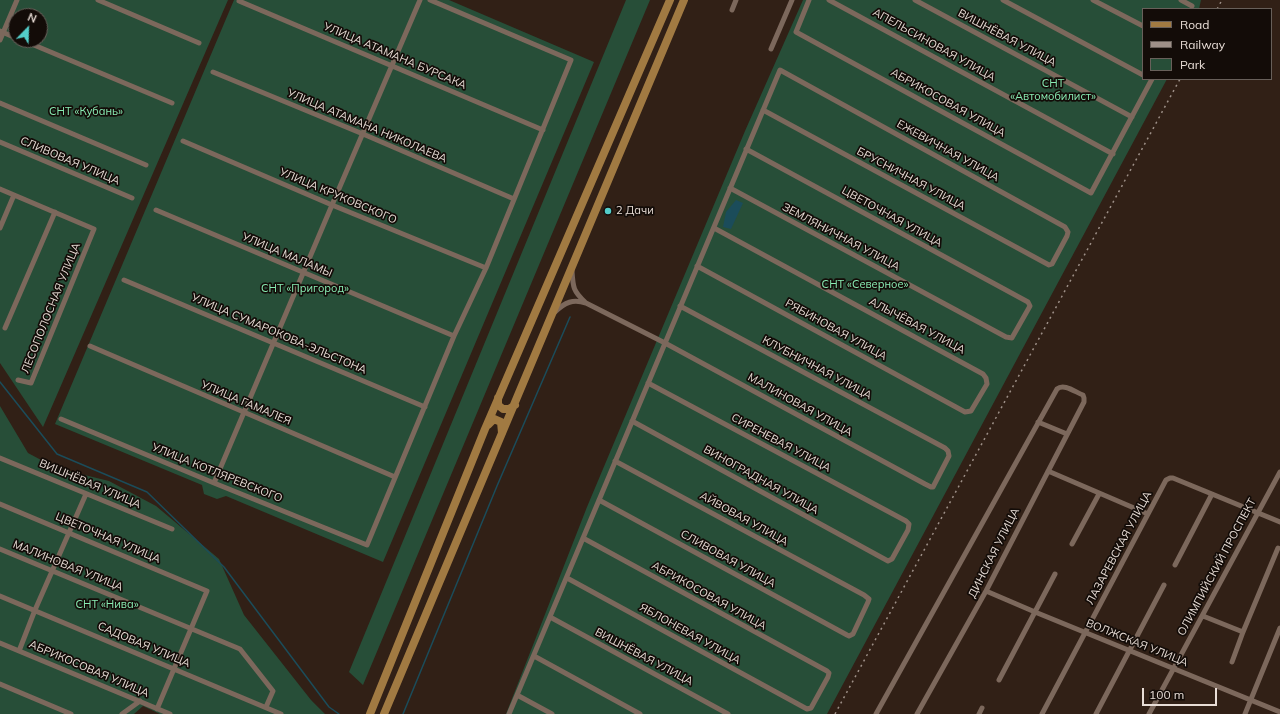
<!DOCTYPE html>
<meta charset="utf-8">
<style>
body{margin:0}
#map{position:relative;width:1280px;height:714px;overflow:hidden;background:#312016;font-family:Mulish,sans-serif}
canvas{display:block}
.legend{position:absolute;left:1142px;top:8px;width:130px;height:72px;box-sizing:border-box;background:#130c08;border:1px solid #68605a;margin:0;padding:5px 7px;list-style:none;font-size:12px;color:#e8ddd6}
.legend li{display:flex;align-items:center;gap:8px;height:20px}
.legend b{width:20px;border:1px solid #68605a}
.north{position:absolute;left:8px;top:8px;width:40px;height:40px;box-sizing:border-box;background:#130c08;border:1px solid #68605a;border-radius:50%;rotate:23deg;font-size:11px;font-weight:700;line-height:16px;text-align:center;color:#e8ddd6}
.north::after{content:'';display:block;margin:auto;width:14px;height:18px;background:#53cdc9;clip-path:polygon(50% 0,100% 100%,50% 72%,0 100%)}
.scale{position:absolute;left:1142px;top:688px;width:75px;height:18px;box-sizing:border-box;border:2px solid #e8ddd6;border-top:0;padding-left:5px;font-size:12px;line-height:14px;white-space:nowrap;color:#e8ddd6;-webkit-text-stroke:3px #130c08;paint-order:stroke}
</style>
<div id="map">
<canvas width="1280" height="714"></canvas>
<ul class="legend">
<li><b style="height:5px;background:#a17a42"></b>Road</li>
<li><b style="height:5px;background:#9e9088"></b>Railway</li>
<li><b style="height:11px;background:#274e38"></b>Park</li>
</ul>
<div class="north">N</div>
<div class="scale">100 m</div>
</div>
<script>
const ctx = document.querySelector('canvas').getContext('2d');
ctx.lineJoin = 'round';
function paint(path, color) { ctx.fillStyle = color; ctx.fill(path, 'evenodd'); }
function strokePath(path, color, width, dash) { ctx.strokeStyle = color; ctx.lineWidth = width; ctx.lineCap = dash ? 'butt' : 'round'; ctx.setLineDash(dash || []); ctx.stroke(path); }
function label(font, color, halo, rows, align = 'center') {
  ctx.font = font + ' Mulish,sans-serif'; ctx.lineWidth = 3.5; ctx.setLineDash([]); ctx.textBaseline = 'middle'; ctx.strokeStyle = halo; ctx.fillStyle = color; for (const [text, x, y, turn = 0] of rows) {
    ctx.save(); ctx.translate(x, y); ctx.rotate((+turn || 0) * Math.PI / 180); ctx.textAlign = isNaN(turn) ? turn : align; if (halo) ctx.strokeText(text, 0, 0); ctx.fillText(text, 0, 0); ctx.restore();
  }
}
paint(new Path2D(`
 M0,0H228L43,427L0,363ZM16,16H40V40H16Z
 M234,0H449L594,62L383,562L226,496L217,499L204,494L202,485L55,424Z
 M626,0H650L363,685L349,672Z
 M803,0H1201L1199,9H1143V79H1167L827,714H506L587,507L745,131Z
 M0,406L28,453L56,468L109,481L156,506L219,559L244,615L311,700L325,714H160L143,706L134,714H0Z`), '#274e38');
paint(new Path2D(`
 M736,200L743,203L731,229L723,227L726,212Z`), '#1b4c5a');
strokePath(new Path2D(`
 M0,382L57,454L147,492L224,567L329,707L339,714
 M403,714L497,486L570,317`), '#1b4c5a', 1.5);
strokePath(new Path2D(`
 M98,0L199,43
 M809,0L796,32L1091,193L1152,79
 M829,0L1113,154
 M915,0L1132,117
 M1003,0L1143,75
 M1093,0L1143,26
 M1181,0L1192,6
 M239,1L543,130
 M732,10L736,0
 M0,31L16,38
 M0,40L17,0
 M22,40L172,103
 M771,49L792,0
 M213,72L363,134L514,199
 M0,103L146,165
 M183,141L332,205L486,268
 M0,142L132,198
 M730,188L1006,337L1012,338L1013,336L1030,306L1028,302L746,149
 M0,189L94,229L31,383L18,380
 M156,210L454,336
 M0,228L14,195
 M697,266L965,412L971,411L987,384L986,378L983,374L714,228
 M572,271C573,287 573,291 585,302
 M124,280L425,407
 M555,312C565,302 573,299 586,303L665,343L925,484L931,487H933L949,456L948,451L945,448L680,306
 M5,328L55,212
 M90,346L395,477
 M61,419L214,483L367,545L454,336L486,268L571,60L430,0
 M632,421L888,561L892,559L908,530L909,524L906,521L648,383
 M1038,422L1067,434
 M0,458L172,529
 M1048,471L1148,514
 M214,483L332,205L420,0
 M599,500L847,635L849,636L853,634L868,602L869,599L864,595L615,461
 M0,504L207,591L157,709
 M1072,544L1099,494
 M0,549L240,649L273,691L266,707
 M1175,565L1212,494
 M567,578L807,709L811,708L828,677L829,673L827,671L583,538
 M986,591L1035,612L1280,712
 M0,596L281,714
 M1203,616L1243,632L1278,548
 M550,617L728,714
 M0,643L170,714
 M19,651L35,610L86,494
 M534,656L640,714
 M1232,662L1243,632
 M999,680L1055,574
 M0,684L71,714
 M517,695L552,714
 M122,714L140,701
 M509,714L780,70L1065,227L1068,232L1067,236L1052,264L1049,265L763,110
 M876,714L1057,389C1064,383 1075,392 1083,395L1084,398V402L986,591L917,714
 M979,714L982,708
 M1042,714L1166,480L1170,478H1173L1280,522
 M1096,714L1164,585
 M1149,714L1280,472
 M1245,714L1280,628`), '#7c685c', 5);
strokePath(new Path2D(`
 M498,398V405L503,409H509L515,405
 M488,425L494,419L501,422L502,433
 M370,714L485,429L670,0
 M384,714L684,0`), '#a17a42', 8);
strokePath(new Path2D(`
 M1217,9L1222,0
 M835,714L1180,79`), '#9e9088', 1.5, [2, 4]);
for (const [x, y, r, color] of [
 [608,211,4,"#53cdc9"]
]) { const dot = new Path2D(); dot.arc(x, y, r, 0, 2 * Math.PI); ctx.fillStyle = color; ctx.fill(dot); strokePath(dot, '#130c08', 1.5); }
label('11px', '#e8ddd6', '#130c08', [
 ["ВИШНЁВАЯ УЛИЦА",1007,38,28],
 ["АПЕЛЬСИНОВАЯ УЛИЦА",934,45,29],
 ["УЛИЦА АТАМАНА БУРСАКА",395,56,23],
 ["АБРИКОСОВАЯ УЛИЦА",948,103,29],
 ["УЛИЦА АТАМАНА НИКОЛАЕВА",367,126,23],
 ["ЕЖЕВИЧНАЯ УЛИЦА",948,151,29],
 ["СЛИВОВАЯ УЛИЦА",70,161,23],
 ["БРУСНИЧНАЯ УЛИЦА",911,179,28],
 ["УЛИЦА КРУКОВСКОГО",338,196,23],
 ["ЦВЕТОЧНАЯ УЛИЦА",892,217,29],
 ["ЗЕМЛЯНИЧНАЯ УЛИЦА",841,237,28],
 ["УЛИЦА МАЛАМЫ",287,255,23],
 ["ЛЕСОПОЛОСНАЯ УЛИЦА",51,308,-68],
 ["АЛЫЧЁВАЯ УЛИЦА",917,326,28],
 ["РЯБИНОВАЯ УЛИЦА",836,330,29],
 ["УЛИЦА СУМАРОКОВА-ЭЛЬСТОНА",279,334,23],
 ["КЛУБНИЧНАЯ УЛИЦА",817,368,28],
 ["УЛИЦА ГАМАЛЕЯ",246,403,23],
 ["МАЛИНОВАЯ УЛИЦА",800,405,29],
 ["СИРЕНЕВАЯ УЛИЦА",781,443,28],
 ["УЛИЦА КОТЛЯРЕВСКОГО",217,473,22],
 ["ВИНОГРАДНАЯ УЛИЦА",761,480,29],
 ["ВИШНЁВАЯ УЛИЦА",90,484,23],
 ["АЙВОВАЯ УЛИЦА",744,519,29],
 ["ЦВЕТОЧНАЯ УЛИЦА",108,538,23],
 ["ЛАЗАРЕВСКАЯ УЛИЦА",1119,548,-62],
 ["ДИНСКАЯ УЛИЦА",994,553,-63],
 ["СЛИВОВАЯ УЛИЦА",728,559,29],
 ["МАЛИНОВАЯ УЛИЦА",68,566,22],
 ["ОЛИМПИЙСКИЙ ПРОСПЕКТ",1217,567,-62],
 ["АБРИКОСОВАЯ УЛИЦА",709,596,29],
 ["ЯБЛОНЕВАЯ УЛИЦА",690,634,29],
 ["ВОЛЖСКАЯ УЛИЦА",1137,643,22],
 ["САДОВАЯ УЛИЦА",144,645,23],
 ["ВИШНЁВАЯ УЛИЦА",644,657,28],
 ["АБРИКОСОВАЯ УЛИЦА",89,669,23]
]);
label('11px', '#89edb4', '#130c08', [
 ["СНТ",1053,84],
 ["«Автомобилист»",1053,97],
 ["СНТ «Кубань»",86,112],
 ["СНТ «Северное»",865,285],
 ["СНТ «Пригород»",305,289],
 ["СНТ «Нива»",107,605]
]);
label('11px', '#e8ddd6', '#130c08', [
 ["2 Дачи",616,211]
], 'left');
</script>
